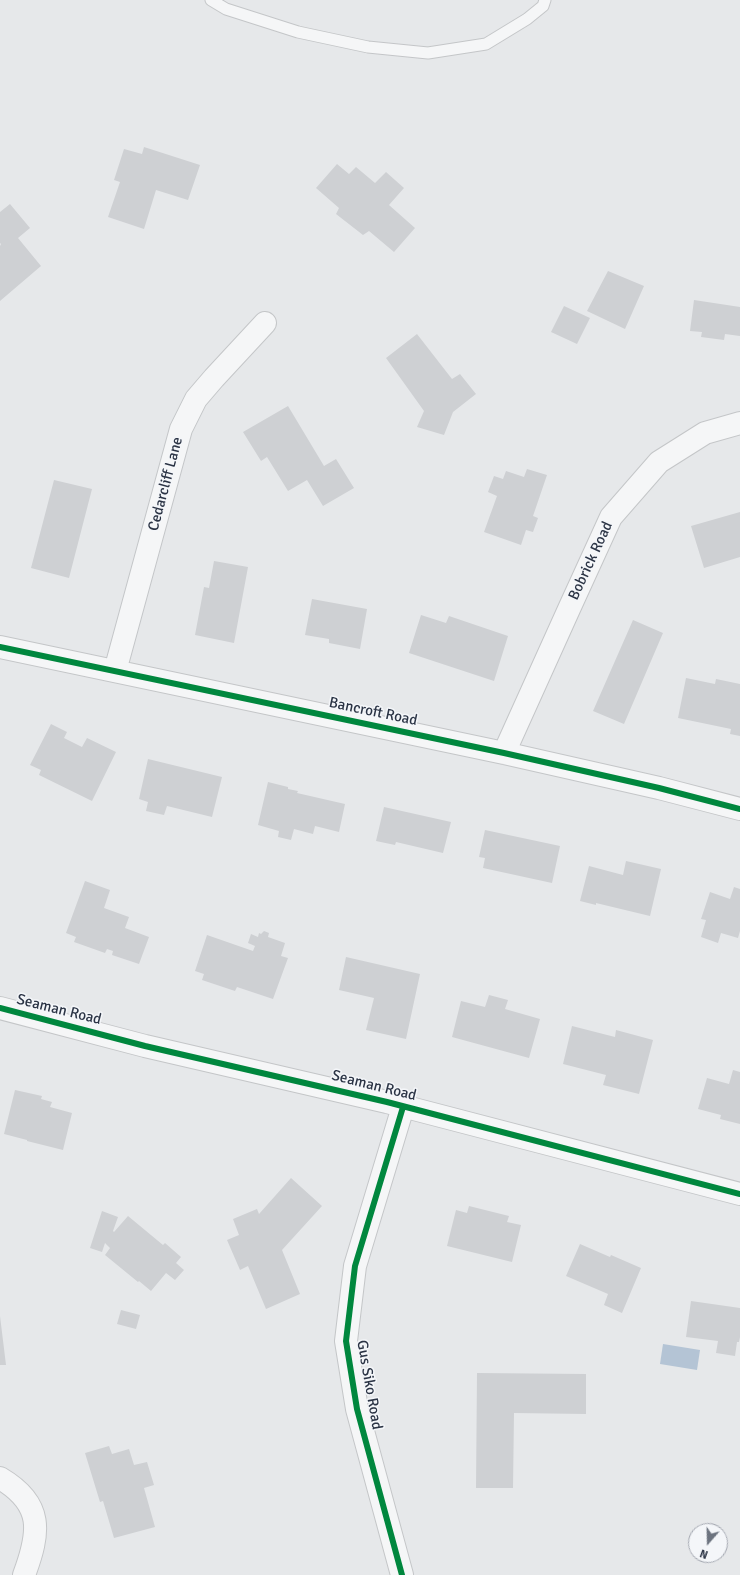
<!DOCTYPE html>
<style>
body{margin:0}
#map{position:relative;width:740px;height:1575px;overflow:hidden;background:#e6e8ea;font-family:Signika,sans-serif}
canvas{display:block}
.north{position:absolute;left:688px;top:1523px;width:40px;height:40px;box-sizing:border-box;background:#f4f6f9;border:1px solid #a4a8b1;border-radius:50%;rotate:200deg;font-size:11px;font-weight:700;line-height:16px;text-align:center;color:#2b3445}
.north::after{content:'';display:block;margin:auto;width:14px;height:18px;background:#6c737f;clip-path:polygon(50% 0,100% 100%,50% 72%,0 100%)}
</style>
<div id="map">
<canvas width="740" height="1575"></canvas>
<div class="north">N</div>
</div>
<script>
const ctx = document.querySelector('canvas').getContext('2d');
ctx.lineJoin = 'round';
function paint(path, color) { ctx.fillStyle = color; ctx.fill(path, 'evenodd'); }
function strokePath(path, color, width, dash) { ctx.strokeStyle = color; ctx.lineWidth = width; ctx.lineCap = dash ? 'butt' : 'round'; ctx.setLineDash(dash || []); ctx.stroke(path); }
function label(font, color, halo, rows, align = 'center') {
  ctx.font = font + ' Signika,sans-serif'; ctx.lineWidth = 3; ctx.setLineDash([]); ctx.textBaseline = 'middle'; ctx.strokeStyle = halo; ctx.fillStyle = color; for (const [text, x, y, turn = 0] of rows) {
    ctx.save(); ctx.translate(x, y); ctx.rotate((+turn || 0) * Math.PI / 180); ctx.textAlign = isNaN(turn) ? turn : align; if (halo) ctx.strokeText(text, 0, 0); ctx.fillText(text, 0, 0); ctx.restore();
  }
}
paint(new Path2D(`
 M663,1344L700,1350L697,1370L660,1364Z`), '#b4c4d5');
paint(new Path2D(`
 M144,147L200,165L188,200L156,190L144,229L108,217L120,182L114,180L124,149L142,154Z
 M337,164L349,174L356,167L375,183L386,172L404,188L389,205L415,228L394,252L369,231L363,235L336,214L339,208L316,188Z
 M10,204L30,228L18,238L41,266L0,301V246L1,244L0,243V212Z
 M608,271L644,286L625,329L587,311Z
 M694,300L740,307V336L725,334L724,340L701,337L702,332L690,331Z
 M564,306L590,318L577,344L551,332Z
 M417,334L452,379L460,374L476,394L453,412L444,435L417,427L424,411L386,358Z
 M288,406L324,466L336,459L354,488L323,506L307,480L288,491L267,457L261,461L243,432Z
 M527,469L547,475L533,516L538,518L533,532L526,530L521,545L484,532L497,496L488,492L494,476L503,479L506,471L524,477Z
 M54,480L92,489L69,578L31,568Z
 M740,512V557L704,568L691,526Z
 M214,561L248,567L234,643L195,635L204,587L209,588Z
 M312,599L367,609L360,649L329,643V639L305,635Z
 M421,615L446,623L449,616L508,636L494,681L409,653Z
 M633,620L663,633L624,724L593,711Z
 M686,678L715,684L716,679L740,684V736L730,734L731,729L678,718Z
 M51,724L67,732L64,738L82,747L87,738L116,752L92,801L39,775L41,770L30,765Z
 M148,759L222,777L212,817L167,806L164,815L146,811L148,802L139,799Z
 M268,782L288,787V789L298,791L297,793L345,804L339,832L315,826L313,834L294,829L291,840L278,837L279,831L258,825Z
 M384,807L451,822L443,853L396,842L395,845L376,841Z
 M485,830L560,846L552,883L483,868L485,858L479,857Z
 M626,861L661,869L650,916L596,903V905L580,901L589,866L623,875Z
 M85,881L110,890L104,908L129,917L125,928L149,937L139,964L112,955L113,951L107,949L105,953L74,942L76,937L66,933Z
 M734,887L740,889V931L738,938L721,933L718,943L701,937L706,920L701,919L710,892L730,899Z
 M264,931L269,933L268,937L285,943L281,956L288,958L273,999L237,987L235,991L202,980L204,974L195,971L207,935L253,951L255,946L248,943L251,934L258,937L259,933L261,934Z
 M346,957L420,974L406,1039L366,1030L374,998L339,990Z
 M489,995L508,1000L505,1009L540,1019L529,1058L452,1037L461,1001L485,1007Z
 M572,1026L615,1037L616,1030L653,1040L639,1094L603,1085L606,1075L563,1064Z
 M733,1070L740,1072V1124L720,1119L721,1115L698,1109L707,1078L729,1084Z
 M15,1090L42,1096L41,1099L52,1102L50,1107L72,1113L63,1150L27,1141V1140L4,1134Z
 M291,1178L322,1206L282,1250L300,1294L266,1309L248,1266L240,1270L227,1240L239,1235L233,1219L257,1209L259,1214Z
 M469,1206L509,1216L507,1222L521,1225L512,1262L447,1246L456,1210L467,1213Z
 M102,1211L118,1217L113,1231L114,1232L128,1216L163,1245L165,1243L181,1257L176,1263L184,1270L175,1280L166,1273L151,1291L139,1281L138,1282L105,1255L110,1248L105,1243L102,1252L90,1248Z
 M580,1244L610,1257L611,1255L641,1268L622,1313L604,1305L608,1294L566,1276Z
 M691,1301L740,1308V1337L739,1342H737L735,1356L716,1353L718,1341L686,1337Z
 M121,1310L140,1315L136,1329L117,1324Z
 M0,1316L6,1365H0Z
 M477,1373L586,1374V1414L514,1413L513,1488H476Z
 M109,1446L112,1454L129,1449L134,1465L147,1462L154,1485L144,1488L155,1527L114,1538L103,1501L100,1502L85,1453Z`), '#ced0d3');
const lane = new Path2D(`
 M211,0L226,9L298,32L368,47L428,53L486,44L527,19L543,6L545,0`);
const street = new Path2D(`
 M0,647L504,753L659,788L740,809
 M115,671L181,429L196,399L214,378L265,323
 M504,753L569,609L611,517L659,462L705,433L740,423
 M0,1008L145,1046L387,1102L740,1194
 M0,1478C44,1504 40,1532 24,1575
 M402,1575L357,1409L346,1341L355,1266L403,1107`);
strokePath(lane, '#c4c6c8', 13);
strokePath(street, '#c4c6c8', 24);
strokePath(lane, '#f5f6f7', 11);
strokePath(street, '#f5f6f7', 22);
strokePath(new Path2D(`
 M0,647L504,753L659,788L740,809
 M0,1008L145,1046L387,1102L740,1194
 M402,1575L357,1409L346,1341L355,1266L403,1107`), '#00873e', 6);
label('15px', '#2b3445', '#f4f6f9', [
 ["Cedarcliff Lane",166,484,-75],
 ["Bobrick Road",591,561,-65],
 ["Bancroft Road",373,712,12],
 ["Seaman Road",59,1010,14],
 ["Seaman Road",374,1086,14],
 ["Gus Siko Road",369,1385,80]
]);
</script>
